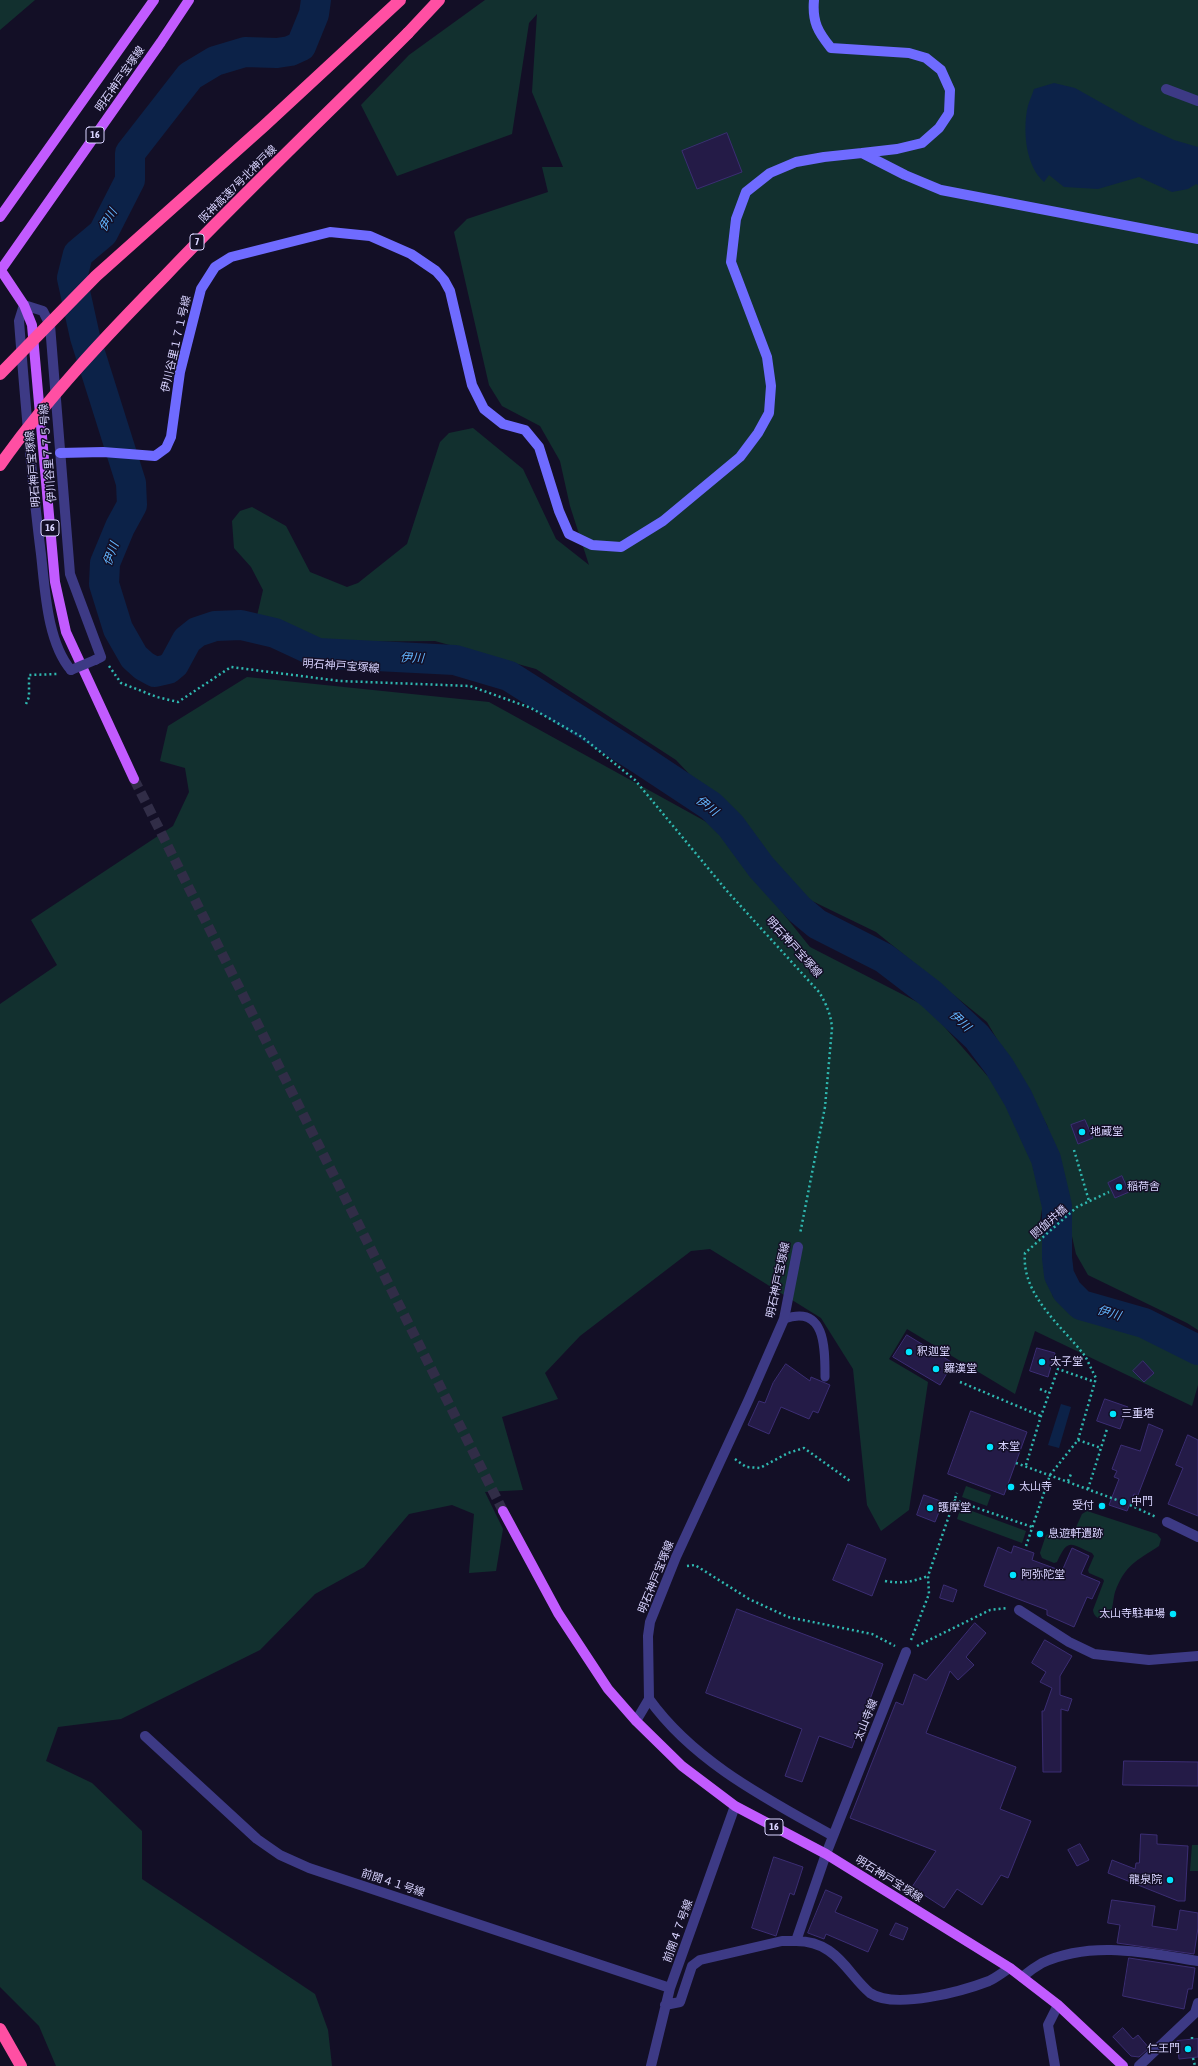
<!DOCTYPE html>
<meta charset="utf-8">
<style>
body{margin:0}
canvas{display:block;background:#130f26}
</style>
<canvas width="1198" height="2066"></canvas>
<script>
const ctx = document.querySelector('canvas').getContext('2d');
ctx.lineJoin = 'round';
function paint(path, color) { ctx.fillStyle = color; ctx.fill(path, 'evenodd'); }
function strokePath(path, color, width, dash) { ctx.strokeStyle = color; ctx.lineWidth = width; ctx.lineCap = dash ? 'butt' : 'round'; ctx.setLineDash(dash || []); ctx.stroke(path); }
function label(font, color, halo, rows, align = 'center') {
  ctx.font = font + ' "Asap Condensed","Noto Sans JP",sans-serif'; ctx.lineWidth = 3; ctx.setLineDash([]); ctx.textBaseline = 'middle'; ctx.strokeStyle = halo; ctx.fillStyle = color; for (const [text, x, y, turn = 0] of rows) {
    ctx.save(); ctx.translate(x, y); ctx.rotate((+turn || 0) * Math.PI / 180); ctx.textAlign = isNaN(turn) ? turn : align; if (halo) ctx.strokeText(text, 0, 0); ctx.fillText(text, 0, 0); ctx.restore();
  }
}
paint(new Path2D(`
 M0,0H35L0,30Z
 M485,0H1198V1330L1187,1323L1088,1275L1076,1254L1047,1125L987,1022L876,932L808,899L676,760L536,669L435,641L320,642L257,616L263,590L251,567L234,548L232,521L240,511L252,507L286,526L310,572L347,587L358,583L407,544L440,442L449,433L473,428L523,469L556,539L589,565L570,506L560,461L540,426L502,406L489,385L454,232L467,219L548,192L542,167H563L532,92L537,14L529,23L512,134L397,176L361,105L409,55Z
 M247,677L489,702L712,825L810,947L927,1007L998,1088L1019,1124L1045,1191L1040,1221L1053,1297L1142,1327L1198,1361V1385L1192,1406L1035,1331L1015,1394L907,1329L889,1359L928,1382L909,1510L881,1531L867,1505L853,1369L821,1318L710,1249L691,1251L580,1336L545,1373L558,1399L502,1417L523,1490L485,1492L503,1529L496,1571L469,1573L474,1514L452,1505L409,1514L364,1567L315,1594L260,1650L121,1719L58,1727L46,1761L92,1783L142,1831V1879L315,1994L328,2030L332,2066H56L39,2026L0,1987V1004L57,965L31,920L173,826L189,792L185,768L160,761L168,726Z
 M966,1486L991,1495L987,1506L962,1497Z
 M961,1507L1026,1531L1022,1543L957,1519Z
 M1087,1511L1157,1534L1161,1539L1159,1546C1136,1561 1125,1565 1115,1592C1113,1599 1113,1610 1109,1616C1102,1622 1094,1618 1093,1610L1104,1581L1103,1579L1089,1573L1088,1570L1094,1556L1092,1553C1071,1544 1068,1537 1057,1562L1054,1563L1042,1558L1040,1553L1046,1535L1051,1533L1065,1538L1072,1536L1082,1514Z
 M1192,1845H1198V1871H1190Z`), '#12302f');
paint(new Path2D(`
 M1054,83L1075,88L1139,124L1174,140L1198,147V185L1196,184L1188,189L1172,192L1139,177L1098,189L1064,187L1049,175L1044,182C1026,166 1023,133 1027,110C1028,103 1032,96 1034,89Z
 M1061,1404L1071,1407L1059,1448L1048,1445Z`), '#0c2248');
strokePath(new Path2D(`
 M316,0L314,14L301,46L290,51L277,53L245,52L215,61L190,76L130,153V180L103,233L78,254L72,278L85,337L131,483L132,505L120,527L105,563L104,584L118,629L134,657L144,666L155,672L168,669L174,664L187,640L197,632L215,626L241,625L275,633L318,653L455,660L509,676L640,759L711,806L731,826L761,867L799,909L817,924L884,958L931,994L977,1037L999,1066L1018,1098L1046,1159L1057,1206V1258L1059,1275L1067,1291L1081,1305L1144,1323L1198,1350`), '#0c2248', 30);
const building = new Path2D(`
 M727,133L742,172L697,189L682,151Z
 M1085,1120L1093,1138L1078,1144L1071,1125Z
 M1122,1176L1129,1192L1115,1198L1108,1183Z
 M907,1335L953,1363L940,1385L893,1357Z
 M1037,1348L1055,1353L1048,1377L1030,1371Z
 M1143,1361L1154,1373L1144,1382L1133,1371Z
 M786,1364L810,1381L811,1377L830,1385L818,1413L813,1411L809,1419L781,1407L769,1434L748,1425L759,1401L765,1403L773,1383Z
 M1105,1399L1128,1407L1120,1429L1097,1421Z
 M971,1411L1027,1432L1004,1495L948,1474Z
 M1149,1424L1163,1430L1138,1495L1134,1494L1127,1511L1109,1505L1119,1479L1114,1477L1117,1471L1112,1469L1121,1445L1140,1451Z
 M1188,1435L1198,1440V1516L1168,1504L1183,1468L1176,1465Z
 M924,1495L943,1502L935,1522L917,1515Z
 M848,1544L886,1559L872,1596L833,1580Z
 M1014,1546L1034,1553L1032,1560L1062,1571L1072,1548L1089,1556L1081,1574L1100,1582L1092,1599L1087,1597L1074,1627L1047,1615V1610L984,1586L998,1547L1011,1553Z
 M944,1585L957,1590L953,1602L940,1598Z
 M737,1609L883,1664L852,1748L819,1736L802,1782L785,1776L802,1729L706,1693Z
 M975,1623L986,1633L966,1657L974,1665L958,1680L950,1671L926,1733L1016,1767L1000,1809L1031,1821L1008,1878L1001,1875L982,1905L957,1889L944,1908L912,1887L936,1851L850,1818L896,1702L903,1705L914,1674L926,1680Z
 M1045,1640L1072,1656L1060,1676V1695L1072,1699L1068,1711L1061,1709V1772H1043L1042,1711H1044L1052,1688L1040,1682L1046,1672L1032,1663Z
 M1124,1761L1198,1762V1786L1123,1785Z
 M1141,1834L1157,1835V1844L1188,1846L1185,1901H1178L1108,1873L1112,1860L1135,1869L1136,1863H1139Z
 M1080,1844L1089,1860L1077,1866L1068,1850Z
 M774,1857L803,1867L794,1895L790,1893L776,1936L752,1928Z
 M826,1890L842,1897L835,1912L878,1930L868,1952L826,1934L824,1939L808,1933Z
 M1112,1900L1155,1906L1152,1926L1177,1930L1180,1910L1198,1913V1928L1194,1954L1117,1943L1120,1925L1108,1923Z
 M896,1923L908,1928L903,1940L890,1935Z
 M1129,1958L1195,1968L1192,1989H1188L1184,2009L1123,1996Z
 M1123,2028L1133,2039L1138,2035L1149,2048L1139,2057L1131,2056L1113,2037Z
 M1198,2039V2057L1179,2059L1177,2041Z`);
paint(building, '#241b47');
strokePath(building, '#3b2d73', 1);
strokePath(new Path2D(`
 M134,779L503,1511`), '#312d47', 10, [10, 5]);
strokePath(new Path2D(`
 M109,666L121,683L157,697L178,702L231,667L340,681L470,686L531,708L582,737L635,780L727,891L819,992C826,1003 831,1015 832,1028L825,1107L800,1234
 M26,704L29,697V675L57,674
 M1074,1150L1089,1201
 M960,1382L1041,1416
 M1040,1389L1049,1393
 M1078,1440L1101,1448
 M735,1459L746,1467L760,1468L788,1453L804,1448L850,1481
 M1016,1463L1117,1500
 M1026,1465L1041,1416L1058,1369L1095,1382
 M1068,1481L1071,1474
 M1088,1489L1107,1429
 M954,1500L1032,1527
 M1130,1505L1156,1517
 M1026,1546L1050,1475L1078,1440L1096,1378C1092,1371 1089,1363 1085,1356C1062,1326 1021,1295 1025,1253L1077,1207L1109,1192
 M687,1566L695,1565L749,1599L788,1617L872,1634L895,1646
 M885,1581C901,1584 912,1582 928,1576
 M911,1640L929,1594L928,1576L957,1493
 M917,1646L990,1610L1007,1608
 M1192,2039V2034
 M1193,2058L1195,2066`), '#2fb8b0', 2.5, [2, 3]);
strokePath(new Path2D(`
 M784,1319C826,1304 825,1349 825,1377`), '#3d3a85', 9);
strokePath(new Path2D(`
 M1166,89L1198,101
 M71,670C47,642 45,589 41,554C31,476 25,399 19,321L24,305L43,311L50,325L70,574L101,657L95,660
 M1167,1522L1198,1537
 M1019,1610L1069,1642L1094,1654L1149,1660L1198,1656
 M649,1699C694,1762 767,1799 833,1836
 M636,1721L649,1699L648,1636L650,1622L676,1557L749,1399L784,1319L798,1247
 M145,1736L257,1839L280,1855L309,1868L670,1988
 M796,1941C823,1941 837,1955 853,1975C858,1981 864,1988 870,1993C895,2010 963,1991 989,1981C996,1978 1003,1972 1010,1968
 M1022,1977C1028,1972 1035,1967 1042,1963C1092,1940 1147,1953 1198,1961
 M665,2005L680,2002L692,1966L700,1960L782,1941H796L826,1854L906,1652
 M651,2066L670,1988L735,1806
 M1055,2066L1048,2025L1058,2005
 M1139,2066L1195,2013L1198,2003`), '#3d3a85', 10);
strokePath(new Path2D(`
 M814,0C812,22 818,32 831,48L909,53L926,58L941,70L950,90L949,113L939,128L922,143L897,149L862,153
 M60,453L103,452L155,456L166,448L171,437L180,372L201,289L215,267L231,257L330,232L370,236L411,254L436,271L444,280L450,291L472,385L484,409L503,424L525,430L539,447L559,511L569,534L592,545L621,547L663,521L740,457L758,433L769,413L771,386L767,357L731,262L736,219L746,192L770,173L796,162L824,157L862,153L905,175L941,190L1198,239`), '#6f6bff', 10);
strokePath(new Path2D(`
 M0,217L154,0
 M0,269L24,305L32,325L55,582L66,632L134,779
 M0,271L161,42L189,0
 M503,1511L558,1613L608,1689L636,1721L682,1766L735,1806L826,1854L1010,1968L1058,2005L1123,2066`), '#c25bff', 10);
strokePath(new Path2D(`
 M408,33L439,0
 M0,2029L21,2066`), '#ff4fa3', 12);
strokePath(new Path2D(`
 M71,670L95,660`), '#3d3a85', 10);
strokePath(new Path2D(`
 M0,374L96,276L264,126L400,0
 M0,465C48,397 107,335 165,276C244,193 327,114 408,33`), '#ff4fa3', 12);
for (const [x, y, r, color] of [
 [1082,1132,4,"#00e5ff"],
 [1119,1187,4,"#00e5ff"],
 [909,1352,4,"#00e5ff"],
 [1042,1362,4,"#00e5ff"],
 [936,1369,4,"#00e5ff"],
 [1113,1414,4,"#00e5ff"],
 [990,1447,4,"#00e5ff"],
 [1011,1487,4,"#00e5ff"],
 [1123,1502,4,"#00e5ff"],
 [1102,1506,4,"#00e5ff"],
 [930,1508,4,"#00e5ff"],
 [1040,1534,4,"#00e5ff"],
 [1013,1575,4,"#00e5ff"],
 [1173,1614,4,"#00e5ff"],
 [1170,1880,4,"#00e5ff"],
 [1188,2049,4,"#00e5ff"]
]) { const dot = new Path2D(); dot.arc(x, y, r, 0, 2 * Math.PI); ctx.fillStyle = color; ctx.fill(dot); strokePath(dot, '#130f26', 1.5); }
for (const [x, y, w] of [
 [95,135,18],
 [197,242,14],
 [50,528,18],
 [774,1827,18]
]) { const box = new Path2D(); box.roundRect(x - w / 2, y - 8, w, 16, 3); ctx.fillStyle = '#130f26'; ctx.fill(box); strokePath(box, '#d9d4ff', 1); }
label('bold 10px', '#d9d4ff', null, [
 ["16",95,135],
 ["7",197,242],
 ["16",50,528],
 ["16",774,1827]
]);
label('11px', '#d9d4ff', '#130f26', [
 ["明石神戸宝塚線",120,79,-55],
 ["阪神高速7号北神戸線",238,184,-45],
 ["伊川谷里１７１号線",176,344,-77],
 ["伊川谷里７７５号線",48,453,-95],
 ["明石神戸宝塚線",33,469,-95],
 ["明石神戸宝塚線",341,666,4],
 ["明石神戸宝塚線",794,947,48],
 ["閼伽井橋",1049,1222,-41],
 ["明石神戸宝塚線",778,1280,-78],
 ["明石神戸宝塚線",656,1577,-68],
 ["太山寺線",866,1720,-68],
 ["明石神戸宝塚線",889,1879,32],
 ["前開４１号線",393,1883,18],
 ["前開４７号線",678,1931,-70]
]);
label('11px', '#d9d4ff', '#130f26', [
 ["地蔵堂",1090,1132],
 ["稲荷舎",1127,1187],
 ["釈迦堂",917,1352],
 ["太子堂",1050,1362],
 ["羅漢堂",944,1369],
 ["三重塔",1121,1414],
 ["本堂",998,1447],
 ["太山寺",1019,1487],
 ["中門",1131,1502],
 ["受付",1094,1506,"right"],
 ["護摩堂",938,1508],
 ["息遊軒遺跡",1048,1534],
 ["阿弥陀堂",1021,1575],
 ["太山寺駐車場",1165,1614,"right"],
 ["龍泉院",1162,1880,"right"],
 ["仁王門",1180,2049,"right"]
], 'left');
label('italic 12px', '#62b6ff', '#130f26', [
 ["伊川",108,220,-60],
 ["伊川",111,554,-70],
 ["伊川",412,658,3],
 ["伊川",707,806,38],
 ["伊川",960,1021,43],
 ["伊川",1109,1313,16]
]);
</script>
